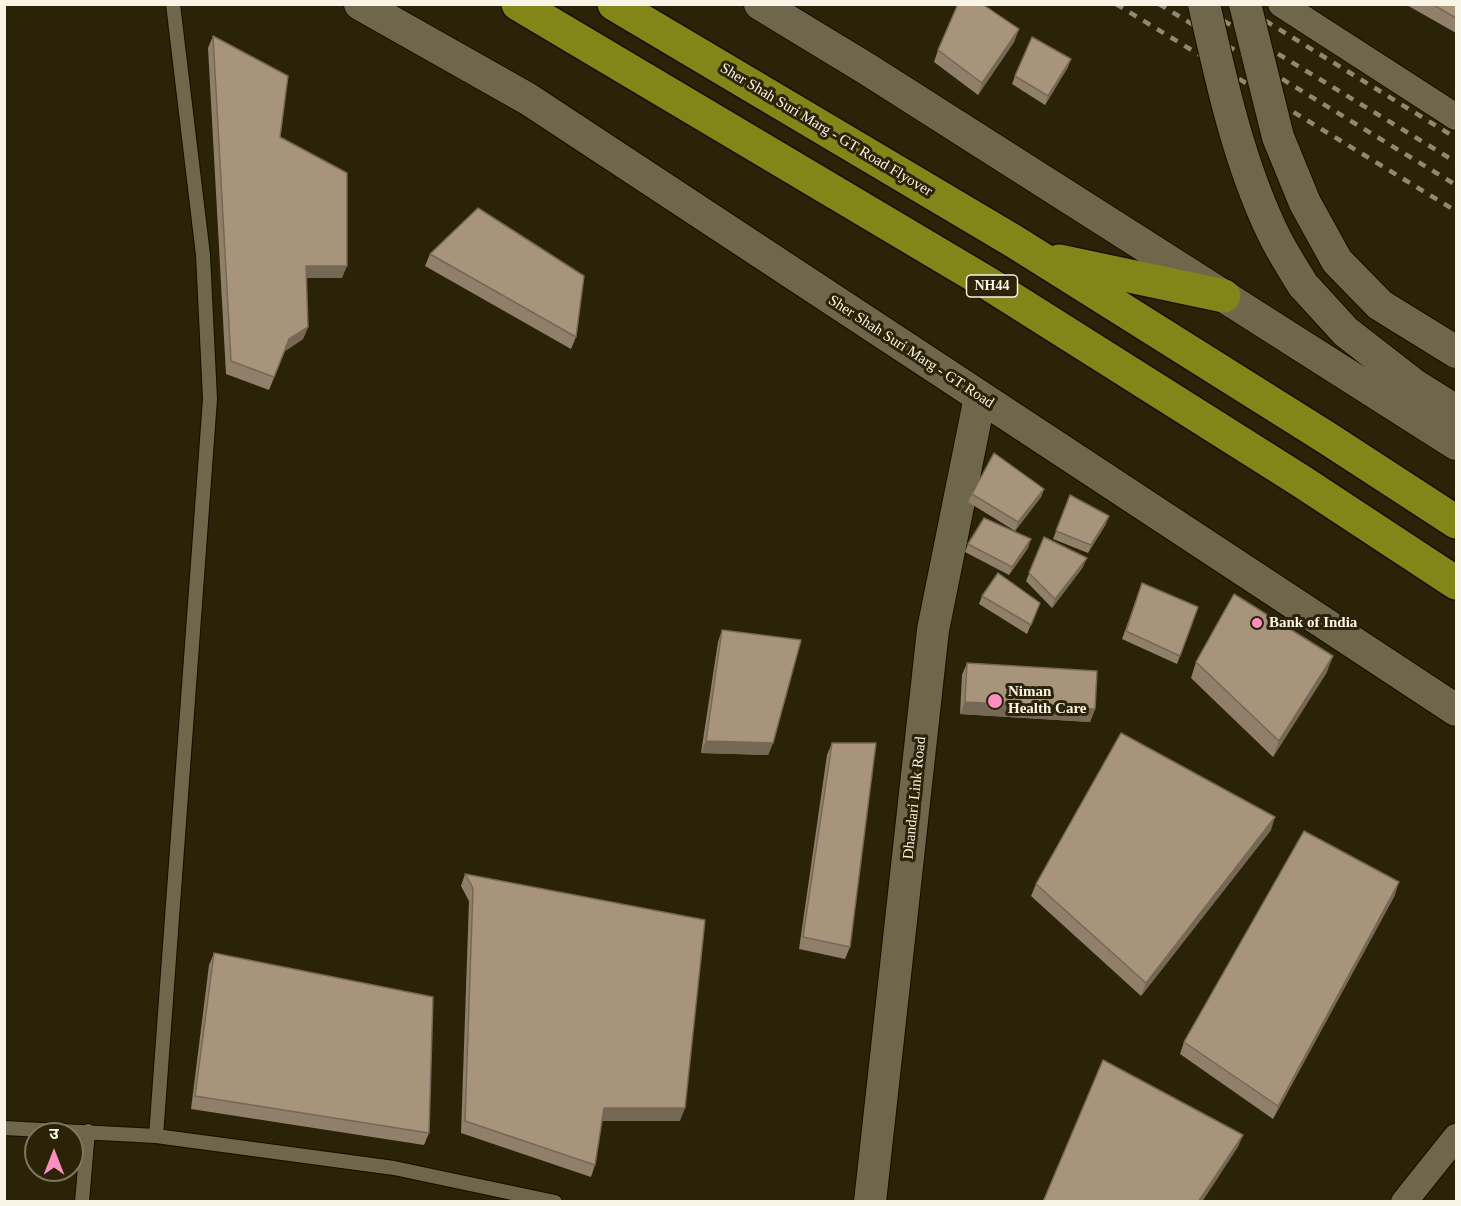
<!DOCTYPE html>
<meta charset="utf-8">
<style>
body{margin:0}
#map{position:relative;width:1461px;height:1206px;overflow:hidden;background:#2b2308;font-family:Georgia,"Noto Sans Devanagari",serif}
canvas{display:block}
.frame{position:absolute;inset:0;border:6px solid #f9f4e5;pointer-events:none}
.north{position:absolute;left:24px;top:1122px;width:60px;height:60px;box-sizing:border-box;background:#2b2308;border:2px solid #7d7760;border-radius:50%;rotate:0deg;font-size:16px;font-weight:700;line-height:24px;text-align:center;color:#f9f4e5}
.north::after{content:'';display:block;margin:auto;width:21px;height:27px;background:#fc8fc2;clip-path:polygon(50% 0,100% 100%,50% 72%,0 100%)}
</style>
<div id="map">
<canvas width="1461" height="1206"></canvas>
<div class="frame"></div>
<div class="north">उ</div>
</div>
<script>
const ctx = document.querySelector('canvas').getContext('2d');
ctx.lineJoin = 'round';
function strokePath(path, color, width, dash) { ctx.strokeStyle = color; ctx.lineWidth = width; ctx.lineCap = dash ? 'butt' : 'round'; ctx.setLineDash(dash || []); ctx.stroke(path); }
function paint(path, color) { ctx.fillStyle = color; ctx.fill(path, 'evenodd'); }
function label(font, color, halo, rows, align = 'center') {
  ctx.font = font + ' Georgia,serif'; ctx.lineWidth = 6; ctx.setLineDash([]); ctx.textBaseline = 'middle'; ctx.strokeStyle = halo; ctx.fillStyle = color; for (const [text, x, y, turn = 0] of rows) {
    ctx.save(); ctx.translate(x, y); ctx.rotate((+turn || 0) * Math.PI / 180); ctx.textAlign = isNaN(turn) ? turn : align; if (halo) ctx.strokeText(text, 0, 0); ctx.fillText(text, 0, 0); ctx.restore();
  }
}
const service = new Path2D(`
 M173,4L203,255L210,399L156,1136L394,1168L555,1202
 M4,1128L156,1136
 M82,1202L88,1131`);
const minor = new Path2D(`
 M1281,4L1456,117
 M1404,1202L1456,1137`);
const tertiary = new Path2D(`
 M360,4L528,99L1456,710
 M760,4L867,69L1456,444
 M1303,285L1346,332L1413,384L1456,411
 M870,1202L933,630L980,397`);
const trunk = new Path2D(`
 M518,4L989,284L1301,481L1456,583
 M614,4L1015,242L1327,438L1456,522
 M1059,261L1224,296`);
strokePath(service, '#130c00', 16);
strokePath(minor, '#130c00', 28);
strokePath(tertiary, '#130c00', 34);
strokePath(trunk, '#130c00', 36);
strokePath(service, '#6f674b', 14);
strokePath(minor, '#6f674b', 26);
strokePath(tertiary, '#6f674b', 32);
strokePath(trunk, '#828618', 33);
strokePath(new Path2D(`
 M1116,4L1456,211
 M1159,4L1456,185
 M1196,4L1456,162
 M1238,4L1456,138`), '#8f8873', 4.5, [8, 8]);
const tertiaryBridge = new Path2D(`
 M1204,4C1221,80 1238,159 1271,229C1280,249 1292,267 1303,285
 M1245,4L1278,137L1305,203L1337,261L1380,305L1456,352`);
strokePath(tertiaryBridge, '#130c00', 34, []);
strokePath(tertiaryBridge, '#6f674b', 32);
paint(new Path2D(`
 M1405,4H1456V33Z
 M1019,29L1014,42L978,95L934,62L938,50Z
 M213,36L280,137L342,278H306L308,327L303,339L285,351L269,390L226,374L208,48Z
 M1068,67L1045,105L1012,84L1015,76Z
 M430,254L576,337L571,349L425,266Z
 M1044,489L1041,497L1015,531L968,502L972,494Z
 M1070,495L1106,524L1088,553L1053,539Z
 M1044,537L1083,567L1052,608L1026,581Z
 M968,544L1028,548L1009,575L965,552Z
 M1142,583L1198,607L1177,664L1122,639Z
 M982,596L1040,603L1027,634L979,604Z
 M722,630L773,743L768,755L701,753L718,642Z
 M1196,662L1327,672L1273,757L1191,678Z
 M967,663L1095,709L1090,722L960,714L962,675Z
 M832,743L850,947L845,959L799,949L827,755Z
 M1271,830L1141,996L1031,896L1036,884Z
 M465,874L680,1121H602L595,1165L591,1177L461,1133L469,901L461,886Z
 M1395,895L1273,1119L1180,1054L1184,1042Z
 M214,953L429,1133L424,1145L191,1109L209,965Z`), '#907f6a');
paint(new Path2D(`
 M1019,29L1014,42L978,95L982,83Z
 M1071,59L1068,67L1045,105L1048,96Z
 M306,266H347L342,278H301Z
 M308,327L303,339L285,351L269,390L289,339Z
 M1044,489L1041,497L1015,531L1018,522Z
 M1109,516L1106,524L1088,553L1091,545Z
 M1031,539L1028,548L1009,575L1012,567Z
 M1087,558L1083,567L1052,608L1055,599Z
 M1333,656L1327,672L1273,757L1279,741Z
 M965,702L1095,709L1090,722L960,714Z
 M706,741L773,743L768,755L701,753Z
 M1275,817L1271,830L1141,996L1146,983Z
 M1399,882L1395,895L1273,1119L1278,1106Z
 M604,1108H685L680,1121H599Z
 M1243,1135L1238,1147L1202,1202H1198Z`), '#766856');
const building = new Path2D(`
 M958,4H982L1019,29L982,83L938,50Z
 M1432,4H1456V18Z
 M213,36L288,76L280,137L347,173V266H306L308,327L289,339L274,377L231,361Z
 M1032,37L1071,59L1048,96L1015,76Z
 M478,208L584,276L576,337L430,254Z
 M994,453L1044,489L1018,522L972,494Z
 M1070,495L1109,516L1091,545L1056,531Z
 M984,518L1031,539L1012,567L968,544Z
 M1044,537L1087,558L1055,599L1029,573Z
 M998,573L1040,603L1031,625L982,596Z
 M1142,583L1198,607L1180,656L1126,631Z
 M1234,594L1333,656L1279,741L1196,662Z
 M722,630L801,640L773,743L706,741Z
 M967,663L1097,671L1095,709L965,702Z
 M1121,733L1275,817L1146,983L1036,884Z
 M832,743H876L850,947L803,937Z
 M1304,831L1399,882L1278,1106L1184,1042Z
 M465,874L705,920L685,1108H604L595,1165L465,1121L473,888Z
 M214,953L433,997L429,1133L195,1096Z
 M1103,1060L1243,1135L1198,1202H1043Z`);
paint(building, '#a8947b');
strokePath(building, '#766856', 1.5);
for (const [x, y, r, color] of [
 [1257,623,6,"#fc8fc2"],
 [995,701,8,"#fc8fc2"]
]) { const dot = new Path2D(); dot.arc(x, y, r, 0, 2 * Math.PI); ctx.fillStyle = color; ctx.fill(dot); strokePath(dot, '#2b2308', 2); }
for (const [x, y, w] of [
 [992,286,51]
]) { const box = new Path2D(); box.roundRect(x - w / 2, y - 11, w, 22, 4.5); ctx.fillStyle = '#2b2308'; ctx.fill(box); strokePath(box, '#f9f4e5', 1.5); }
label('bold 14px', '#f9f4e5', null, [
 ["NH44",992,286]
]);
label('15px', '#f9f4e5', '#2b2308', [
 ["Sher Shah Suri Marg - GT Road Flyover",826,130,31],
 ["Sher Shah Suri Marg - GT Road",911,352,33],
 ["Dhandari Link Road",915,798,-84]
]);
label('bold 15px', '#f9f4e5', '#2b2308', [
 ["Bank of India",1269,623],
 ["Niman",1008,692],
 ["Health Care",1008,709]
], 'left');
</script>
